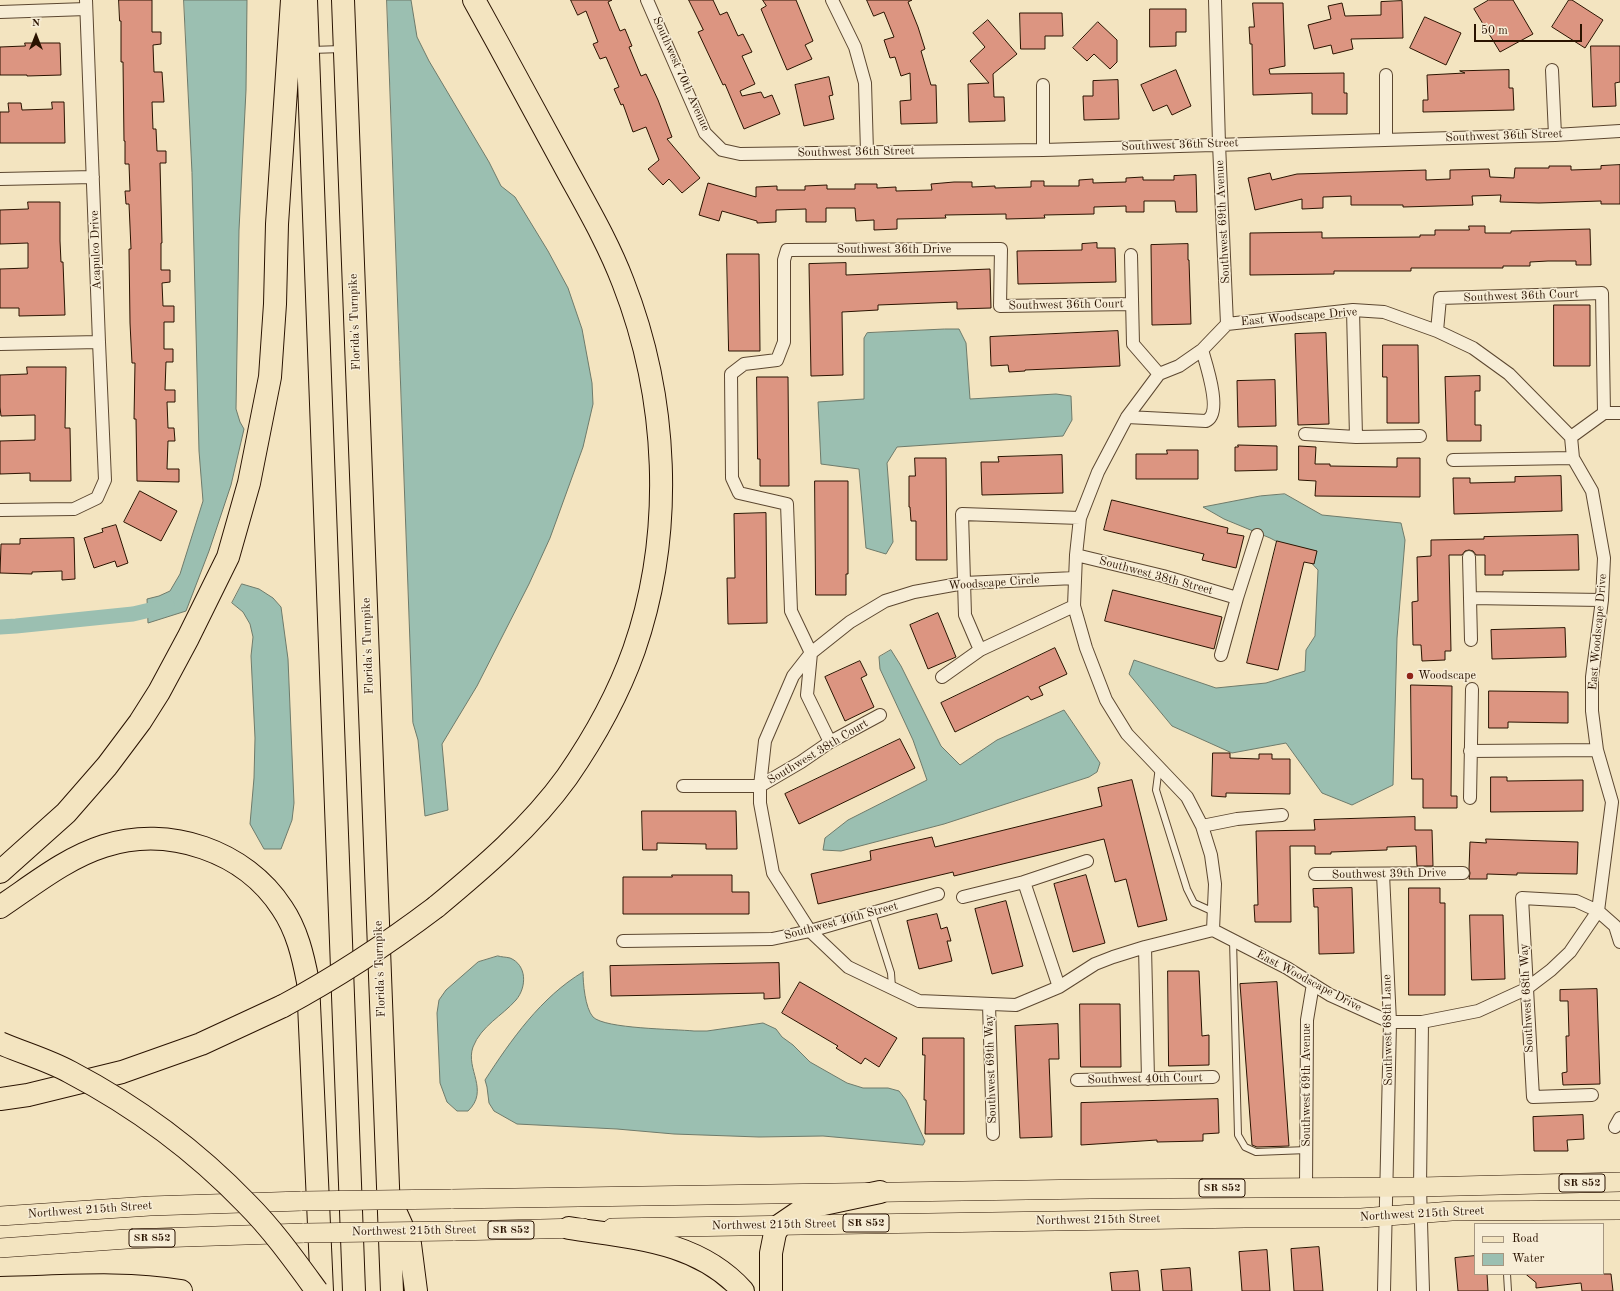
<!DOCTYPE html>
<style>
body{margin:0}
#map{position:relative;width:1620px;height:1291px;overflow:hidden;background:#f3e4c0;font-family:"Old Standard TT",serif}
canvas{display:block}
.legend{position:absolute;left:1474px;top:1223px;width:130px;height:52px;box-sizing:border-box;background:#f7edd6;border:1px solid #a59680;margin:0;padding:5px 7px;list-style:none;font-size:12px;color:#2a1300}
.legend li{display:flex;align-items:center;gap:8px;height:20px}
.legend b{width:20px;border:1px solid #a59680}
.north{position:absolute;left:16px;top:16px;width:40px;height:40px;-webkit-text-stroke:3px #f7edd6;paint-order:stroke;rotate:0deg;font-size:11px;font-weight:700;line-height:16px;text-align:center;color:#2a1300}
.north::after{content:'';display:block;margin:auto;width:14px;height:18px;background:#2a1300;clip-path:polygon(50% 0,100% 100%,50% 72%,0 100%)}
.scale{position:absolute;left:1474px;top:24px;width:108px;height:18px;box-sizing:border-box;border:2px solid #2a1300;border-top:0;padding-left:5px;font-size:12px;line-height:14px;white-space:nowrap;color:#2a1300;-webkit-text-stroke:3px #f7edd6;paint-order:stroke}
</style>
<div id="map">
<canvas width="1620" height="1291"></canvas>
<ul class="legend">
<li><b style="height:5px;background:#f3e4c0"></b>Road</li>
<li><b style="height:11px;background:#9bbfb1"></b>Water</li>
</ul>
<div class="north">N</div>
<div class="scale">50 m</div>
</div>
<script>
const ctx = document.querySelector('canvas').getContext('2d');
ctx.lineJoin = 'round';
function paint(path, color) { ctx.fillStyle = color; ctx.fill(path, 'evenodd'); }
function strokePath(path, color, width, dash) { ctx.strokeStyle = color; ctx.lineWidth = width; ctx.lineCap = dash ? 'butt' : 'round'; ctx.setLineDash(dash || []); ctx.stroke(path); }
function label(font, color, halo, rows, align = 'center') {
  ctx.font = font + ' "Old Standard TT",serif'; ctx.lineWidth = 3; ctx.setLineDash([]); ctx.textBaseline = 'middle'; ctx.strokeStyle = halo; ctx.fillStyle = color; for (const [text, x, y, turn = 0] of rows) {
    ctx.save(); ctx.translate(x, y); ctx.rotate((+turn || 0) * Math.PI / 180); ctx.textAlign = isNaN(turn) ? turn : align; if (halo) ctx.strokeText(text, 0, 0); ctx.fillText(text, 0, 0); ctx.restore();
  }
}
const water = new Path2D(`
 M184,0H247L246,90L239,230L236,409L240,422L244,429L231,485L209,551L186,611L148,623L147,599L159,596L170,591L180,574L203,501L199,451L192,173Z
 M387,0H411L417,37L429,61L489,162L501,186L515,197L548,251L568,288L582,329L592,383L593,404L583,447L550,538L529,584L477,686L442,744L448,810L425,816L418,740L413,723Z
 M945,329H959L966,343L970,399L1056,394L1071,396L1072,420L1063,436L897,447L887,463L893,542L886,554L866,548L859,469L821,464L818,402L864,399V338L867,333Z
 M1285,494L1322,515L1401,523L1405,540L1397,638L1393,785L1352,805L1322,793L1286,743L1232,753L1172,726L1129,674L1134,660L1216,688L1266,683L1305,671L1306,650L1315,636L1318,570L1305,556L1270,538L1224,519L1203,507L1260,496Z
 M242,584L259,589L273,598L281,607L288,659L294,803L292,820L281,849H264L250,824L254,778L255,738L251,656L253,637L250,624L243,612L232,603Z
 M891,650L901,666L941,746L960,765L997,740L1064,710L1100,763L1097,772L1089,777L944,824L841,851L823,850L825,838L848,820L927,780L913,740L880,669L879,657Z
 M498,956C501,957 506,957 510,958C527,965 527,987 516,1000C502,1016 481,1026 473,1047C465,1069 490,1090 468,1111H457L447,1102L440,1083L437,1013L439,1000L446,990L478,962Z
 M583,972C583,983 585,1008 593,1017C605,1029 675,1029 694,1031H707L763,1023L776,1029L782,1037L793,1045L810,1062L847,1083L863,1088H888L899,1091L906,1100L925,1141L923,1145L823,1136L759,1137L674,1134L617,1129L517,1124L494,1111L489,1103L487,1087L485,1080C511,1040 541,997 583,972Z`);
paint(water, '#9bbfb1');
strokePath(water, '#6e7a6a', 1);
strokePath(new Path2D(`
 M0,627L16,626L133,614L167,606`), '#9bbfb1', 15);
const building = new Path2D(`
 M119,0H152V32H161V44L153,45L154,72H162L164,102H152L153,129H156L157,151H166V163H160L162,243H161V270H170V282L162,283L163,306H174V322H164V349H173V362H166L165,390H175V402H167L168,428H174L175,441H168L167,469H179V482L137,481L136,419H134L135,363H132L130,323L129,249H131L129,204H126L125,191H130L129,164H125V141H124L123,62H121V21H120Z
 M571,0H612L608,2L620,31L625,29L632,46L629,47L641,76L646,74L658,100L672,137L667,139L700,178L682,193L669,179L663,185L648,169L659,160L646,127L633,132L623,104L621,105L614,89L619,87L606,57L600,59L593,44L598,42L586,11L578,15Z
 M689,0H713L720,15L727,12L738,36L743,34L752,52L742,56L755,84L740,91L742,96L761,92L764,98L772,95L780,114L744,129L725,84L723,85L698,32L703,30Z
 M763,0H796L813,41L805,45L812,59L787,70L761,9L766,6Z
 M867,0H912L908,2L918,27L925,49L921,51L931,85H936L937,123L901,124L900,101L911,100L910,73L901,76L895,57L890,58L884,40L894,37L884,12L874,16Z
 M1489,0H1513L1533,34L1500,52L1474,9Z
 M1569,0H1572L1603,20L1585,48L1552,27Z
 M1402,1L1403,38L1351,39L1353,49L1333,54L1331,45L1314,49L1308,25L1331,19L1328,6L1342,3L1345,16L1381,15V2Z
 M1253,3H1283L1285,66L1269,69L1270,74L1344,73V93H1347V114H1312V93L1253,95L1252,44H1250L1249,27H1254Z
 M1150,9H1186V32H1176V46L1150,47Z
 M1020,13H1062L1063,36H1045V49H1021Z
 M1425,17L1461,33L1446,65L1410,48Z
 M988,20L1017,54L993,74L994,97H1004L1005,121L969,122L968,84L989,83L970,61L985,47L973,33Z
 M1098,22L1117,40V62L1110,69L1094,54L1087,61L1073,48Z
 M25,43H60L61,75L27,76V75H0V47L25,46Z
 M1591,46H1620V82L1615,83L1616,106L1593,107Z
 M1176,70L1191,106L1172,115L1167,105L1153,111L1141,85Z
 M1509,70V88H1513L1514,110L1423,112V100H1428L1427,75L1465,73L1460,71Z
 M829,77L833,95L829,96L834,119L804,126L795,85Z
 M1118,80L1119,119L1084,120L1083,96H1093V81Z
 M52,102H64L65,143H0V112H9L8,103H21L22,110L52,109Z
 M1620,165V204H1601V201L1539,203L1500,202L1501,195L1472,196L1473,205L1403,207V205H1351V196L1323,197V208L1302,209V199L1255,210L1248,178L1270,173L1272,180L1297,174L1426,170V180L1450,179V170L1489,169L1490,177L1514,178L1515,168H1549V166H1571V170L1601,169V166Z
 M1196,175L1197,212H1176L1175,201H1144V212H1126V206L1094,207V214L1044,215L1045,218L1006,219V214L945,215L946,218L897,219V229L874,230V220L856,221L855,208H826V222H806V209L776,210V222L757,223V221L722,211L719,221L699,215L708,183L756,197V187L777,186V190H805V186L827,185V189H855V184H877V188L896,187V191L932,190L931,184L954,182H972V187L995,186V188L1031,187V181H1044V186H1079V180L1093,179V183L1126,182V178L1143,177V180H1174V176Z
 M28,202H60V241L61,262H63L65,315L19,316V308H0V269L28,268V243L0,244V210L28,209Z
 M1469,226H1485V233H1511V231L1590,229L1591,265H1576V261H1548L1530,262V266H1503V268H1411V271H1334V274L1250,275V233L1322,232V238L1420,237V235H1435V230H1469Z
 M1097,243V248H1115L1116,282L1018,284L1017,251L1082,250V244Z
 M1188,244V260H1189L1191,324L1152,325L1151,245Z
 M727,254H759L760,351H729Z
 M846,263V275L990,269L991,308L957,309V302L878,305V310L842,312L843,375L811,376L809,264Z
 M1554,305H1590V366H1554Z
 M1118,331L1120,366L1025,370V371L1009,372L1008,365L991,366L990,337Z
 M1326,333L1329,424L1298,425L1295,334Z
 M1383,345H1418L1419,423H1387V377H1383Z
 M27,367H66L65,428H70L71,481H30V473L0,474V441L35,440V415L1,416L0,407V375L27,374Z
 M1480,376V391H1475V425H1481V441H1447L1445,377Z
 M757,377H788L789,486H760V459H758Z
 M1275,380L1276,426L1238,427L1237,381Z
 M1238,445L1277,446V470L1235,471V447H1238Z
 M1299,446L1316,447L1315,464H1330V466L1397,467V458H1420V497L1315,496L1316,481L1299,480Z
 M1167,450H1198V479H1136V454H1167Z
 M1062,455L1063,493L982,495L981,462H999L998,457Z
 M915,458H946L947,560H916V521H911L910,507H909V476H915Z
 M1561,476L1562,511L1454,514L1453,478H1470V483L1515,482V477Z
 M815,481H848V574H846V595H816Z
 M140,491L177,511L161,541L124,522Z
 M1112,500L1228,528L1227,533L1244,536L1236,568L1202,560L1204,554L1104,530Z
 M766,513L767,623L728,624L727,578H735L734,514Z
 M116,525L128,563L117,567L115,561L94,568L84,538L103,532L102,529Z
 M1578,535L1579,570L1503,571V575H1485V555H1476L1473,551L1469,550L1465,551L1462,555H1449L1451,651H1445V660L1422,661L1421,645H1413L1412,602L1418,601L1417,557L1431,556V540L1484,539V537Z
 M74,538L75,579L62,580V571L32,572V574L0,573L1,544H20V539Z
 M1277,541L1317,551L1314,564L1304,562L1278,670L1247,663Z
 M1113,590L1222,617L1214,649L1105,621Z
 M938,613L956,657L928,669L910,625Z
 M1565,628L1566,657L1492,659L1491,630Z
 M1055,648L1067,674L1039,687L1043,695L1031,700L1028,696L955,732L941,703Z
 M860,661L867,675L861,678L874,707L845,721L825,677Z
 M1411,685L1452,686L1451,796H1457V808H1423V779H1412Z
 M1489,691L1568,692V723L1508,722V728H1489Z
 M900,739L915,768L799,824L785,794Z
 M1213,753H1230V758L1259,759V754H1272V759H1290V794L1226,793V797L1212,796Z
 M1491,777H1507V781L1583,780V811L1491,812Z
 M1132,780L1167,920L1138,927L1126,879L1115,882L1104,839L954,876L953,872L818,904L811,874L871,860L870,851L932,837L935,847L1102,806L1098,788Z
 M642,811H736L737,849H706V844L657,843V850H643Z
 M1415,817V830H1432L1433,866H1417L1416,846L1387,847V850L1331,852V854H1315V846H1290L1291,922H1255L1254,905H1258L1256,831L1315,830L1314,820Z
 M1486,839L1578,842L1577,874L1517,873V875L1487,874V879H1469L1470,873L1469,869L1470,842L1486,843Z
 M672,875H732V892H749V914H623V877H672Z
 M1086,875L1105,943L1073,952L1054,884Z
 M1352,888L1354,953L1319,954L1318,907H1314L1313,889Z
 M1409,888H1440V903H1445V995H1409Z
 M1006,901L1023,966L992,974L975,909Z
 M937,914L941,929L947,927L951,941H947L952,961L919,969L907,921Z
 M1470,915H1503L1505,979L1472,980Z
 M779,963L780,998L764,999V993L611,996L610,966Z
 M1168,971H1199L1202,1036L1209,1035V1065L1169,1066Z
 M800,982L897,1038L879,1067L865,1058L861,1064L836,1048L838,1046L782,1013Z
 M1277,982L1289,1146L1257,1147L1252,1145L1240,984Z
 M1597,989L1600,1084L1563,1085L1562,1073L1567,1072L1566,1036H1569L1568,1001H1560V990Z
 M1080,1004H1120L1121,1067H1081Z
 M1058,1024L1059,1059H1049L1052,1137L1020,1138L1015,1026Z
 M923,1038H964V1134H925L926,1100H924L925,1055H923Z
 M1218,1099L1219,1133L1203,1134V1141L1157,1142V1140L1081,1145V1103Z
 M1583,1115L1584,1139L1567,1140L1568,1151H1534L1533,1117Z
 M1319,1247L1323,1291H1294L1291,1249Z
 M1267,1250L1270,1291H1242L1239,1252Z
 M1475,1256V1274H1487L1488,1291H1458L1455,1258Z
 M1190,1268L1192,1291H1163L1161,1270Z
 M1138,1271L1140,1291H1112L1110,1273Z
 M1526,1274H1611L1613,1291H1582L1581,1283L1536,1288V1283Z`);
paint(building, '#dc9581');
strokePath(building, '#2a1300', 1);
const service = new Path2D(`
 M311,50L342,49
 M1159,767L1156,790L1187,889L1194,903L1214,912
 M872,913L891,973L892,988
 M1233,940L1238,1135L1245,1147L1256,1152L1307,1150
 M1507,1274L1508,1291`);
const minor = new Path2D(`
 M647,0L705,133L722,150L740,154L1043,150L1555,135L1620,131
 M832,0L855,47L865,83L867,152
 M1215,0L1219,144L1227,324
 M0,12L86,9
 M1552,70L1555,135
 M1386,75V140
 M1043,85V150
 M0,179L93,177
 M1131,255L1133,344L1159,374
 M1353,310L1356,437
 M1437,331L1440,298L1602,293L1604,413
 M0,344L99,342
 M1127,417L1206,421C1223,414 1206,364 1202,350
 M1305,434L1356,437L1420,436
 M1571,437L1604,413H1620
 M1453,460L1573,458
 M0,510L74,509L97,498L105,480L99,342L86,0
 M1076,555L1163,576L1237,598
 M1469,557L1471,640
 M1075,578L964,583L914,592L885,601L850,622L811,653L793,676L765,741L760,786V803L773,873L810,931L848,967L919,1001L1016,1005L1059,987L1095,964L1113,957L1145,947L1213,930L1287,968L1330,995L1390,1022H1422L1478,1011L1526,989L1551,970L1570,952L1598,911L1612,802L1597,750L1592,711V677L1602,600L1604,558L1592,491L1573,458L1571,437L1509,374L1473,348L1437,331L1384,312L1353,310L1227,324
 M1470,598L1602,600
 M980,650L965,615L962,514L1080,518
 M1221,655L1237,598L1257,535
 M942,677L980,650L1074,606
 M830,742L807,695L811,653L791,611L787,504L739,493L732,478L731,374L744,364L777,360L784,342V260L787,250L1001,249L1000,306L1131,304
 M1470,751L1597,750
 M683,786H760L801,762L830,742L880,715
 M1470,798L1472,689
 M1202,826L1237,819L1282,815
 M1315,874L1463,873
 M1383,874L1390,1022L1384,1291
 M1024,882L1059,987
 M963,897L1024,882L1087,861
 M1213,930L1215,884L1211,855L1202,826L1187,797L1127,734L1106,700L1086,648L1074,606L1076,555L1080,518L1098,472L1127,417L1159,374L1179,366L1202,350L1227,324
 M623,941L772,939L810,931L938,894
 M1145,947L1148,1079
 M989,1005L993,1134
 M1422,1022L1420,1187L1423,1291
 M1077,1080L1213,1077
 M1592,1095L1533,1097L1522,898L1576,901L1598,911L1615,926L1620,942
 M1615,1127L1620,1118
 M1306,1187L1307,1020L1313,984`);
const primary = new Path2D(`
 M451,1199L1091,1189L1420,1187L1620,1182
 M0,1216L150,1206L302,1201
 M612,1228L1245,1218H1361L1452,1211L1620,1210
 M453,1231L583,1228
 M0,1248L127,1239L304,1233`);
const motorway = new Path2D(`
 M306,0L354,1291
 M343,0L392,1291
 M0,872L66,813L107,766L140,722L159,692L188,638L228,557L249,483L270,377L275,304L277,224L292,0
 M0,907C33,885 66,858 104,846C169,825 245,851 282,908C297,930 303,956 308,982L322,1291
 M436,907C483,868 531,827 567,777C594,738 618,695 634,650C675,532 668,397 623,282C607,240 584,202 563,163C533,108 504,54 474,0
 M0,1099L28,1095L122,1072L201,1044L283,1006
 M396,1213L410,1244L416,1291
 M569,1228C632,1238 697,1240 743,1291
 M0,1288C60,1287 121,1281 181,1291
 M771,1291V1253L775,1233L780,1225L805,1208L880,1192`);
strokePath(service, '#5c4730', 8);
strokePath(minor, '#5c4730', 14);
strokePath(primary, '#2a1300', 20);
strokePath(motorway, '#2a1300', 24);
strokePath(service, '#f7edd6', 6);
strokePath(minor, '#f7edd6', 12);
strokePath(primary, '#f3e4c0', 19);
strokePath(motorway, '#f3e4c0', 22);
const primaryBridge = new Path2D(`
 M302,1201L451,1199
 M304,1233L453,1231`);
const motorwayBridge = new Path2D(`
 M283,1006C337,977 387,944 436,907
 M0,1043C23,1053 48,1060 70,1072C135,1106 196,1151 247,1204C273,1230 295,1261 317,1291`);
strokePath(primaryBridge, '#2a1300', 20, []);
strokePath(motorwayBridge, '#2a1300', 24, []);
strokePath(primaryBridge, '#f3e4c0', 19);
strokePath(motorwayBridge, '#f3e4c0', 22);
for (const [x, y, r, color] of [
 [1410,676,4,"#8f2418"]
]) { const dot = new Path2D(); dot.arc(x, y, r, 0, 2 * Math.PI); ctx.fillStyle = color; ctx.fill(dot); strokePath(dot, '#f7edd6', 1.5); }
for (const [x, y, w] of [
 [1582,1183,46],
 [1222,1188,46],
 [866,1223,46],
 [511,1230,46],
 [152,1238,46]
]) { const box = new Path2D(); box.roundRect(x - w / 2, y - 9, w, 18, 3); ctx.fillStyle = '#f7edd6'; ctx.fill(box); strokePath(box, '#2a1300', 1); }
label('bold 11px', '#2a1300', null, [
 ["SR 852",1582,1183],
 ["SR 852",1222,1188],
 ["SR 852",866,1223],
 ["SR 852",511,1230],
 ["SR 852",152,1238]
]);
label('12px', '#2a1300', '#f7edd6', [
 ["Southwest 70th Avenue",681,74,66],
 ["Southwest 36th Street",1504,136,-2],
 ["Southwest 36th Street",1180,145,-2],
 ["Southwest 36th Street",856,152,-1],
 ["Southwest 69th Avenue",1223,222,-93],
 ["Acapulco Drive",96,250,-92],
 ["Southwest 36th Drive",894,250],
 ["Southwest 36th Court",1521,296,-2],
 ["Southwest 36th Court",1066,305,-1],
 ["East Woodscape Drive",1299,317,-5],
 ["Florida's Turnpike",355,322,-92],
 ["Southwest 38th Street",1156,576,15],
 ["Woodscape Circle",994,583,-4],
 ["East Woodscape Drive",1598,632,-85],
 ["Florida's Turnpike",368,646,-92],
 ["Southwest 38th Court",818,752,-31],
 ["Southwest 39th Drive",1389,874,-1],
 ["Southwest 40th Street",841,921,-15],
 ["Florida's Turnpike",380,969,-92],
 ["East Woodscape Drive",1309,981,28],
 ["Southwest 68th Way",1527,998,-93],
 ["Southwest 68th Lane",1388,1030,-91],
 ["Southwest 69th Way",991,1069,-92],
 ["Southwest 40th Court",1145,1079,-1],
 ["Southwest 69th Avenue",1307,1085,-90],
 ["Northwest 215th Street",90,1210,-4],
 ["Northwest 215th Street",1422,1214,-3],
 ["Northwest 215th Street",1098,1220,-1],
 ["Northwest 215th Street",774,1225,-1],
 ["Northwest 215th Street",414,1231,-1]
]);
label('12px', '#2a1300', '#f7edd6', [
 ["Woodscape",1418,676]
], 'left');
</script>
